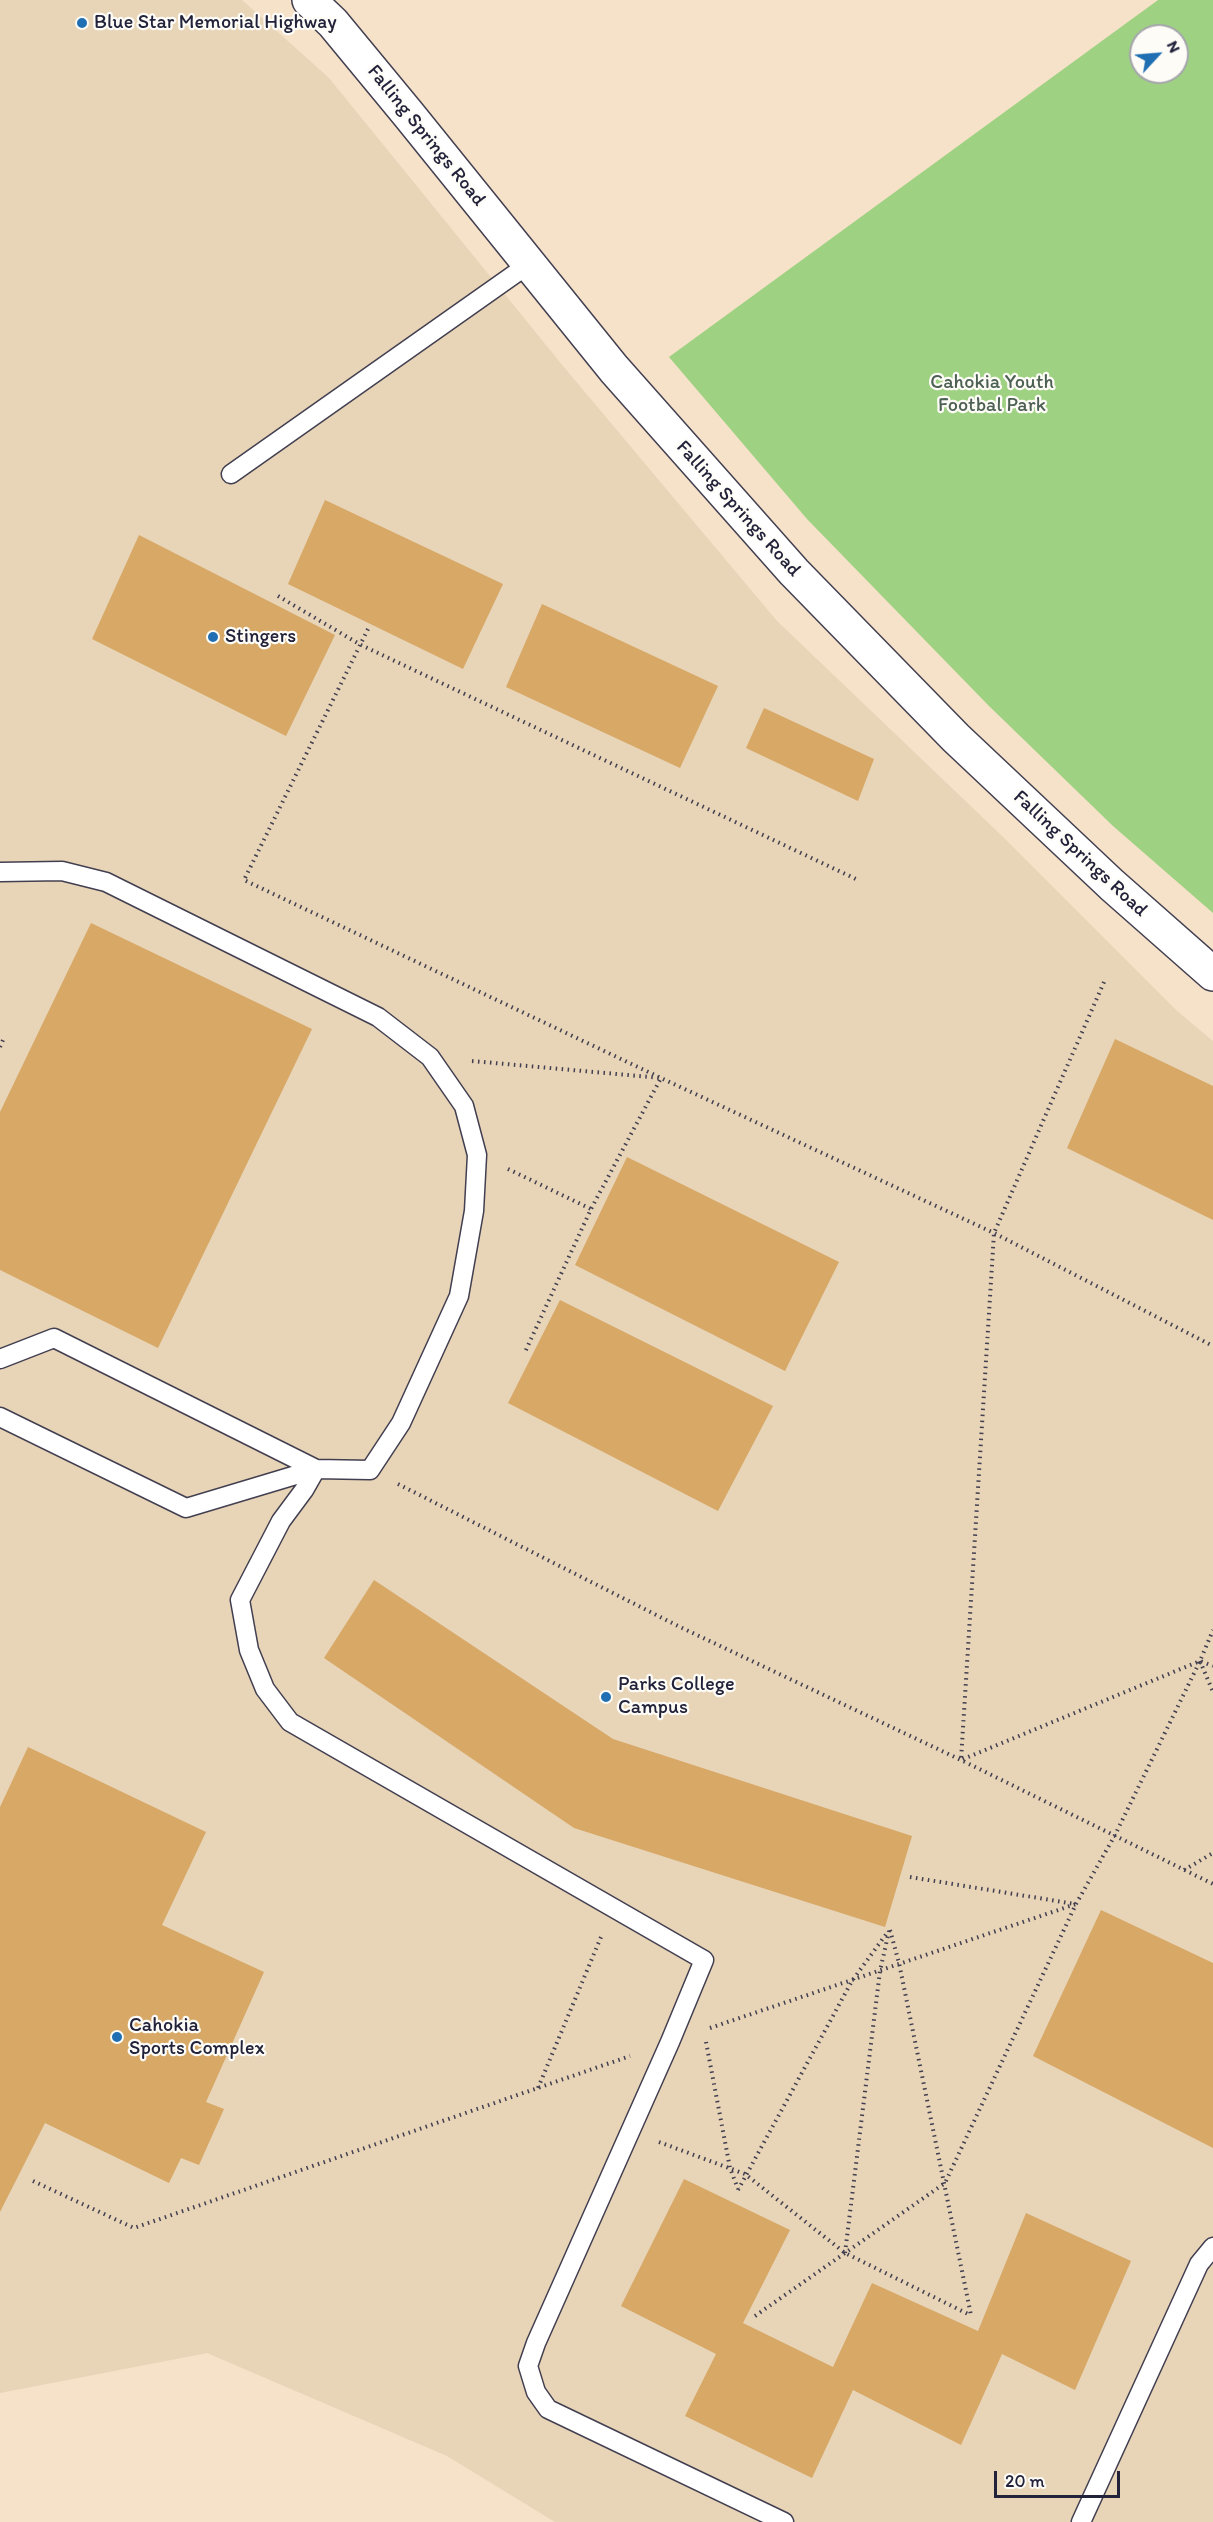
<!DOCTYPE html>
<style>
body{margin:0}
#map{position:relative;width:1213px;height:2522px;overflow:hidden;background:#f6e1c9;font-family:Itim,sans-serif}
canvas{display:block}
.north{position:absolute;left:1129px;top:24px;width:60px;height:60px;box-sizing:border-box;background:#fdfcf7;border:2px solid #a5a5ac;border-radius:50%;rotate:64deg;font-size:16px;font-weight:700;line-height:24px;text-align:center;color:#22223b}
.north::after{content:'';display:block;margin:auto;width:21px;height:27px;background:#1f6fb2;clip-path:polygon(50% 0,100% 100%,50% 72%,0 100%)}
.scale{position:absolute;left:994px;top:2471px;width:126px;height:27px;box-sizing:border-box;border:3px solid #22223b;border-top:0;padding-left:8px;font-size:18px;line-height:21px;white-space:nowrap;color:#22223b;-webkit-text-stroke:4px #fdfcf7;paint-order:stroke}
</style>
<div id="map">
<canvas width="1213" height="2522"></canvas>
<div class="north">N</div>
<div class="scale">20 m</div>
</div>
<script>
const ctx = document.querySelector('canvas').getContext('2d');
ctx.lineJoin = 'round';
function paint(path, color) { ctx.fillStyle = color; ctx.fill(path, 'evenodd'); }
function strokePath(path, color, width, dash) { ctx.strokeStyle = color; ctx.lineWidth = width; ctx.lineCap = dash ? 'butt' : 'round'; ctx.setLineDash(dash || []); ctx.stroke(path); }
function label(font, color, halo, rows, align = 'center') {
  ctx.font = font + ' Itim,sans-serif'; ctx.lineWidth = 4.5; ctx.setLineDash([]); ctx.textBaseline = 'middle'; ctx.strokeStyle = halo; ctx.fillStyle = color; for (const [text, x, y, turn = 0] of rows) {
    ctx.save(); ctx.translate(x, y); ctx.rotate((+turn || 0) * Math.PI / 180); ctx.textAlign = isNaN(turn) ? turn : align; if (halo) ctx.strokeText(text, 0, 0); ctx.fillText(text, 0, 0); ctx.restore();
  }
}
paint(new Path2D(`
 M0,0H242L329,78L563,366L777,621L1001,835L1177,1011L1213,1041V2522H555L447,2456L207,2353L0,2393Z`), '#e8d4b7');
paint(new Path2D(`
 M1158,0H1213V913L1113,826L989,706L807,519L669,357ZM1141,36H1177V72H1141Z`), '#9ed282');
paint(new Path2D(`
 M325,500L503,584L463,669L288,584Z
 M139,535L335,635L286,736L92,639Z
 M542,604L718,686L680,768L506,687Z
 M764,708L874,759L858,801L746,748Z
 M91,923L312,1029L158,1348L0,1270V1112Z
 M1115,1039L1213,1086V1220L1067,1148Z
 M627,1157L839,1262L785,1371L575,1265Z
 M560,1300L773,1406L718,1511L508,1403Z
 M374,1580L613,1739L912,1836L885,1927L574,1828L324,1658Z
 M28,1747L206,1832L162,1925L264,1972L206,2102L224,2109L199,2165L181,2158L169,2183L45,2123L0,2212V1807Z
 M1101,1910L1213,1963V2148L1033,2056Z
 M684,2179L790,2230L743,2323L833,2367L872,2283L978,2331L1026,2213L1131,2261L1075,2390L1002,2354L961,2445L853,2390L812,2478L685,2416L716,2354L621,2306Z`), '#d7a866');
const lane = new Path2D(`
 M231,474L529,264
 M0,872L62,871L106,882L378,1017L430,1057L464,1106L477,1155L474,1211L459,1296L401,1423L370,1470L316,1469L54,1338L0,1359
 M0,1417L186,1508L316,1469
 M316,1469L304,1490L281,1521L240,1600L249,1650L265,1689L290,1722L704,1960L670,2042L536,2343L528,2366L536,2392L548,2409L784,2522
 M1081,2522L1199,2264L1213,2247`);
const secondary = new Path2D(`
 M309,0L333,23L409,115L614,369L794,572L956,738L1112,885L1213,974`);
strokePath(lane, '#423f50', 21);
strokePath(secondary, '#423f50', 36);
strokePath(new Path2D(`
 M278,596L361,645L858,880
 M368,629L244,880L661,1078L591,1209L525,1352
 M1104,982L994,1233L961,1760L1200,1661L1213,1666
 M0,1047L3,1040
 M472,1061L661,1078L994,1233L1213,1346
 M508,1169L591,1209
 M398,1484L678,1626L961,1760L1213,1884
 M1200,1661L1213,1692
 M1184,1870L1213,1853
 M910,1877L1075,1904
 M890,1930L899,1963L971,2315
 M710,2028L1076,1904
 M706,2042L730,2168L738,2189
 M538,2088L601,1937
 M659,2142L745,2174L845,2253L970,2315
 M33,2181L134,2228L630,2056
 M738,2190L852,1981L887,1933
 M845,2253L880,1971L889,1931
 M755,2316L945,2183L1076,1904L1115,1835L1200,1661L1213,1630`), '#423f50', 4, [1.5, 4.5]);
strokePath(lane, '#fff', 18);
strokePath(secondary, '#fff', 33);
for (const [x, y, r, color] of [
 [82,23,6,"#1f6fb2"],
 [213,637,6,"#1f6fb2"],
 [606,1697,6,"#1f6fb2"],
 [117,2037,6,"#1f6fb2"]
]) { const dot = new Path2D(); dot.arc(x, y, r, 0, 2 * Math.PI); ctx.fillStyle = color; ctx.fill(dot); strokePath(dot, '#fdfcf7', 2); }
label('20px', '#22223b', '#fdfcf7', [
 ["Blue Star Memorial Highway",94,23],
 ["Stingers",225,637],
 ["Parks College",618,1685],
 ["Campus",618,1708],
 ["Cahokia",129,2026],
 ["Sports Complex",129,2049]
], 'left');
label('20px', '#22223b', '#fdfcf7', [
 ["Falling Springs Road",426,136,51],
 ["Falling Springs Road",738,509,48],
 ["Falling Springs Road",1080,854,43]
]);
label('20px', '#4d6054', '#fdfcf7', [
 ["Cahokia Youth",992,383],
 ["Footbal Park",992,406]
]);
</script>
